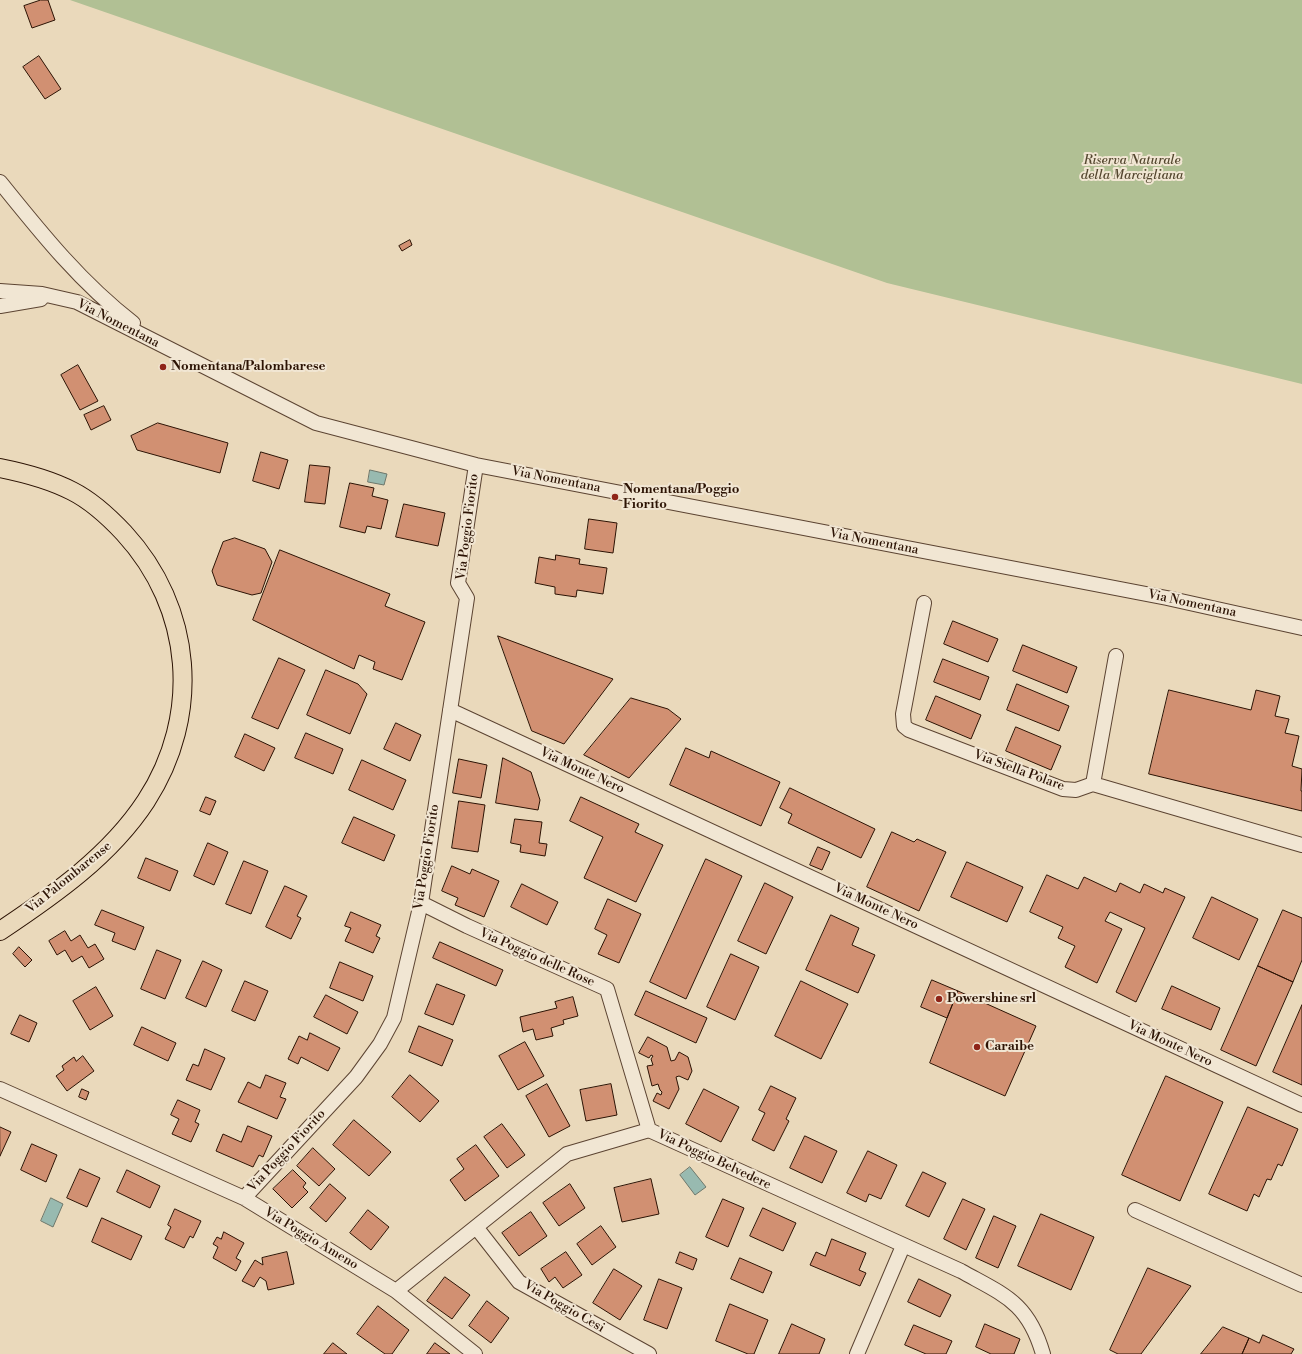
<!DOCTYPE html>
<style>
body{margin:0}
canvas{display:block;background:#ead9bb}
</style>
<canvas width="1302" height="1354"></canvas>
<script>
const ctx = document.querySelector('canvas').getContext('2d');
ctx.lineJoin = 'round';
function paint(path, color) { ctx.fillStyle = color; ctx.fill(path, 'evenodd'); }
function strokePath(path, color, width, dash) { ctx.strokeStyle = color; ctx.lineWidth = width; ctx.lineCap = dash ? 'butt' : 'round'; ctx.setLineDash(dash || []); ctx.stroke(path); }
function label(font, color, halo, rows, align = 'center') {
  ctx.font = font + ' "Libre Bodoni",serif'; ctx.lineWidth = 4; ctx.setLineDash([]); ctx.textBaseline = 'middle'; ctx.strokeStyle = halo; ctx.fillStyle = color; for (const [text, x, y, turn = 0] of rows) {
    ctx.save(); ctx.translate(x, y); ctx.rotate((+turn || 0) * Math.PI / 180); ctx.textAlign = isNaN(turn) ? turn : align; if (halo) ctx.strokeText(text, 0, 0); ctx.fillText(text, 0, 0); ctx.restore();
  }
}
paint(new Path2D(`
 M70,0H1302V384L887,283Z`), '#b1c094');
const water = new Path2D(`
 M370,470L387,474L384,485L368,482Z
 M690,1167L706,1187L695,1195L680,1175Z
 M51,1198L63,1204L53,1227L41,1221Z`);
paint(water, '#98bab0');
strokePath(water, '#6d776b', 1);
const building = new Path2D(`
 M41,0H48L55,20L32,28L24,6Z
 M39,56L61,89L45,99L23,67Z
 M410,240L412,245L402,251L399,246Z
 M78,365L98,401L80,410L61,375Z
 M104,406L111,420L91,430L84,415Z
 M158,423L228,443L220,473L137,450L131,436Z
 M261,452L288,460L279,489L253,481Z
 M310,465L330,467L325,504L305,502Z
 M350,483L374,488L372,496L388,500L381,529L367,526L365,533L340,527Z
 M404,504L445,513L438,546L396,537Z
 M589,519L617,523L613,553L585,549Z
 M235,538L265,549L272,562L261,593L252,595L217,585L212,571L223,542Z
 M280,550L390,594L385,606L425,622L402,680L373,669L375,662L359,655L354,669L253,620Z
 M556,555L580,559L579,564L607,568L603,594L577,590L576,597L555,594V587L535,583L539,557L555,560Z
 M953,621L998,639L988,662L944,644Z
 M498,636L613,679L564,744L532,731Z
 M1023,645L1077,667L1067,693L1013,671Z
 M279,658L305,670L278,729L252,718Z
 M943,659L989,677L980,700L934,682Z
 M326,670L358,684L367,694L350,734L307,715Z
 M1017,684L1069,706L1059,731L1007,710Z
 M1169,690L1251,710L1256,690L1280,696L1275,716L1289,719L1285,733L1299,736L1292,766L1302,769L1301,791H1302V811L1149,774Z
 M936,696L981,715L971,739L926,720Z
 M631,698L668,709L681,719L629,778L584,755Z
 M396,723L421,735L410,761L384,749Z
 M1016,727L1061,746L1051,770L1006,751Z
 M306,733L343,749L333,774L295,758Z
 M245,734L275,748L264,771L235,757Z
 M686,748L709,758L711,751L780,782L761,826L670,785Z
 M503,758L531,772L540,800L538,810L496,803Z
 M459,759L487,765L481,798L453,793Z
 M362,760L406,780L393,810L349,790Z
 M790,788L875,829L861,858L788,823L792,814L780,808Z
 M206,797L216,801L210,815L200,811Z
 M581,797L639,824L635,832L663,845L636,902L584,878L603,837L570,821Z
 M459,801L485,805L478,852L452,848Z
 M354,817L395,835L384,861L342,843Z
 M515,819L542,822L539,843L547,844L545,856L520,852L521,845L511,843Z
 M892,832L914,842L917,839L946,852L919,911L867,887Z
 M208,843L228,852L214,885L194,876Z
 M818,847L830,852L822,870L810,865Z
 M146,858L178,871L170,891L138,878Z
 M706,859L742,876L686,999L650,982Z
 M244,861L268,871L251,914L226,904Z
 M967,862L1023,887L1007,922L951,897Z
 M452,866L470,874L472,869L499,881L484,917L455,905L458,898L442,891Z
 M1047,875L1078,889L1084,877L1116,892L1120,883L1140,893L1144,884L1163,893L1165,888L1185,897L1136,1002L1116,992L1145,928L1110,912L1105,921L1122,929L1097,983L1065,967L1075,946L1058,938L1063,927L1030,912Z
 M765,883L793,897L766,954L738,941Z
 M522,884L558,902L547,925L511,907Z
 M285,886L307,896L297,916L301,918L291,939L266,927Z
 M1212,897L1258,919L1239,960L1193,938Z
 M608,899L641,914L619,963L598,954L607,935L595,929Z
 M102,910L144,927L135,950L112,941L115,933L95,925Z
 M1283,910L1302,918V960L1293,982L1258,966Z
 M351,912L381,925L376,936L380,938L373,953L345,941L351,928L345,926Z
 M831,915L859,928L852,945L875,955L858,993L806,970Z
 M65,931L71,941L80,935L88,948L95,944L104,959L89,968L82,956L72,962L65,950L57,955L49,941Z
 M440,942L503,970L496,986L433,958Z
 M19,947L32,960L25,967L13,954Z
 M157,950L181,960L165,999L141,989Z
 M731,954L759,967L735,1020L707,1007Z
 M203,961L222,970L206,1007L186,998Z
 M340,962L373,976L363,1001L330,988Z
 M1258,966L1293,982L1256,1066L1221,1050Z
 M932,980L958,991L947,1018L921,1007Z
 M245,981L268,991L255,1021L232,1011Z
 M801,981L848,1004L821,1059L775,1036Z
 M437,984L465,995L453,1025L425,1014Z
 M1172,986L1220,1008L1211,1030L1162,1009Z
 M96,987L113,1016L90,1030L73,1001Z
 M646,991L707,1018L696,1043L635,1015Z
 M958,991L1036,1026L1005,1096L930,1063Z
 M326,995L358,1012L347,1034L314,1017Z
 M573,997L578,1016L563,1020L564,1024L551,1028L553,1036L536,1040L533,1029L523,1032L520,1017L557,1008L555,1002Z
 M1302,1005V1085L1273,1072Z
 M20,1015L37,1023L29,1042L11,1034Z
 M419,1026L453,1040L442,1066L409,1052Z
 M142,1027L176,1043L168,1061L134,1045Z
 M310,1033L340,1048L328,1071L301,1057L298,1064L288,1059L299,1036L307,1040Z
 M648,1037L667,1047L671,1061L675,1060L679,1052L688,1057L692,1071L688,1080L679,1076L676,1077L679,1089L669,1109L653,1101L657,1093L661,1095L662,1092L660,1090L658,1084L652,1086L647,1066L653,1065L651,1059L653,1056L651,1055L649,1058L639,1053Z
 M525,1042L544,1076L518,1090L499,1056Z
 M205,1049L225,1058L211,1090L186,1080L193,1064L198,1066Z
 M83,1056L94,1071L67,1091L56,1076L64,1070L62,1066L74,1057L76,1061Z
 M266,1075L286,1083L280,1097L286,1099L277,1119L238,1102L248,1082L260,1088Z
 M410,1075L439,1101L420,1122L392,1097Z
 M1166,1076L1223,1102L1180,1201L1122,1175Z
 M547,1084L570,1126L549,1137L526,1096Z
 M611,1084L617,1115L586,1121L580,1090Z
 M771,1086L796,1098L786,1119L789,1121L774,1151L752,1140L765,1113L759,1110Z
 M82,1089L89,1092L86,1100L79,1097Z
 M704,1089L739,1107L721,1142L686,1124Z
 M178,1100L200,1110L195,1122L199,1124L191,1142L172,1134L179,1119L171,1115Z
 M1248,1107L1298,1129L1282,1166L1278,1164L1271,1180L1267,1179L1259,1197L1254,1194L1247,1211L1209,1194Z
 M354,1120L391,1152L369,1176L333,1145Z
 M502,1124L525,1155L507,1168L484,1137Z
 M248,1126L272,1136L263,1157L259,1155L253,1167L216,1151L223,1134L241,1142Z
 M0,1127L11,1132L0,1156Z
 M805,1136L837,1151L822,1183L790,1168Z
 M32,1144L57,1155L46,1182L21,1170Z
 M476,1145L499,1176L465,1201L450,1180L464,1169L457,1159Z
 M313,1148L335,1169L319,1186L297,1166Z
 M868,1151L897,1165L881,1199L869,1194L866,1202L847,1193Z
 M80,1169L100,1178L87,1207L67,1198Z
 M127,1170L160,1186L150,1208L117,1192Z
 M293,1170L306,1183L303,1187L308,1192L292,1208L273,1189Z
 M923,1172L946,1183L929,1217L906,1206Z
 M651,1179L659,1214L622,1222L614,1188Z
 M330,1184L346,1198L326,1222L310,1208Z
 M570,1184L585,1208L559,1226L543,1203Z
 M723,1199L744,1208L728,1247L706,1237Z
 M963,1199L985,1209L966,1250L944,1239Z
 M763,1208L796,1223L783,1251L750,1236Z
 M175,1209L201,1221L193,1238L190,1236L184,1248L165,1239L171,1227L168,1225Z
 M368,1210L389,1227L371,1250L350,1233Z
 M531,1212L547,1236L519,1256L502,1233Z
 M1041,1214L1094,1237L1071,1290L1018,1266Z
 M994,1216L1016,1226L998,1268L976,1258Z
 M102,1218L142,1236L131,1260L92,1242Z
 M601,1226L616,1247L592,1265L577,1244Z
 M224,1232L244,1243L236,1258L241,1261L236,1271L213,1258L218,1247L213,1244L217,1237L221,1239Z
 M832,1239L866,1253L859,1270L866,1273L860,1286L810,1265L816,1252L825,1256Z
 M287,1252L294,1284L268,1290L266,1281L260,1277L254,1287L242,1281L255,1260L263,1265L262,1258Z
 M566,1252L582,1275L563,1288L555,1277L549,1282L541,1269Z
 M680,1252L697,1259L693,1270L676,1263Z
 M740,1258L772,1272L763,1293L731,1279Z
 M1148,1268L1191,1286L1141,1354H1118L1110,1350Z
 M614,1269L642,1286L620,1320L593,1303Z
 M445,1277L470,1295L452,1319L427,1301Z
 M659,1279L682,1288L667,1329L644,1320Z
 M919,1279L951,1295L940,1317L908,1302Z
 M487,1301L509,1318L491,1343L469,1326Z
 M730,1304L768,1320L754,1354H748L716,1341Z
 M378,1306L409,1330L392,1354H385L357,1334Z
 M792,1324L825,1339L819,1354H779Z
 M985,1324L1020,1339L1014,1354H991L976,1347Z
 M914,1325L952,1341L946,1354H926L905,1345Z
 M1223,1327L1249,1338L1242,1354H1201Z
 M1263,1335L1294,1349L1291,1354H1242L1249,1338L1259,1343Z
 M333,1343L347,1354H324Z
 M435,1343L450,1354H427Z`);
paint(building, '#d19072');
strokePath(building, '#2c1304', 1);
const minor = new Path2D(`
 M0,182C41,233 81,283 133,323
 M0,291L42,294L77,302L316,423L476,465L1167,598L1302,628
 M0,306L41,299
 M924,603L903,714L904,726L909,730L1063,789L1076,790L1093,784L1302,845
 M450,710L1302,1105
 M1093,784L1116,656
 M421,903L467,926L607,989L649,1130
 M0,1089L244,1198L396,1291L475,1354
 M244,1198L356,1077L380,1044L394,1018L421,903L467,598L458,583L476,465
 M1135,1210L1302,1285
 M476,1227L519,1282L649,1354
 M396,1291L567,1154L649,1130L961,1271C1004,1295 1028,1302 1043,1354
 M857,1354L903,1246`);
const major = new Path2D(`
 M0,468C25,473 49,479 72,491C92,501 109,517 124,533C193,608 202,715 146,801C110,856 54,895 0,931`);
strokePath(minor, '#5c4432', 16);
strokePath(major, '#2c1304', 20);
strokePath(minor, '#f1e6d3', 14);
strokePath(major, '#ead9bb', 18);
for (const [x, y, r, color] of [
 [163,367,4,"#8f2418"],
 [615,497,4,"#8f2418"],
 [939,999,4,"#8f2418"],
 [977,1047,4,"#8f2418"]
]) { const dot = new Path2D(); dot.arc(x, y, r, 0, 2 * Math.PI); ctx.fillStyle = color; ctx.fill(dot); strokePath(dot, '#f1e6d3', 1.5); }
label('italic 13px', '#54472f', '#f1e6d3', [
 ["Riserva Naturale",1132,161],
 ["della Marcigliana",1132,176]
]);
label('13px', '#2c1304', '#f1e6d3', [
 ["Via Nomentana",118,324,27],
 ["Via Nomentana",556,480,11],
 ["Via Poggio Fiorito",468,527,-83],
 ["Via Nomentana",874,542,11],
 ["Via Nomentana",1192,604,12],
 ["Via Monte Nero",582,771,25],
 ["Via Stella Polare",1019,771,20],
 ["Via Poggio Fiorito",427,857,-81],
 ["Via Palombarense",69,878,-39],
 ["Via Monte Nero",876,907,25],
 ["Via Poggio delle Rose",537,958,24],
 ["Via Monte Nero",1170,1044,25],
 ["Via Poggio Fiorito",287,1151,-47],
 ["Via Poggio Belvedere",714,1160,25],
 ["Via Poggio Ameno",311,1239,31],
 ["Via Poggio Cesi",564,1307,30]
]);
label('bold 13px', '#2c1304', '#f1e6d3', [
 ["Nomentana/Palombarese",171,367],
 ["Nomentana/Poggio",623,490],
 ["Fiorito",623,505],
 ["Powershine srl",947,999],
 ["Caraibe",985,1047]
], 'left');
</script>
